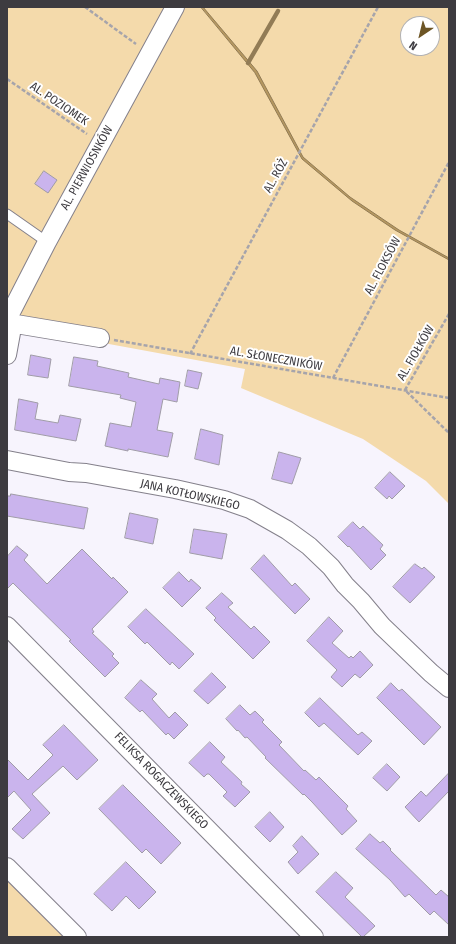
<!DOCTYPE html>
<meta charset="utf-8">
<style>
body{margin:0}
#map{position:relative;width:456px;height:944px;overflow:hidden;background:#f7f4fd;font-family:"Fira Sans Condensed",sans-serif}
canvas{display:block}
.frame{position:absolute;inset:0;border:8px solid #3d3b40;pointer-events:none}
.north{position:absolute;left:400px;top:16px;width:40px;height:40px;box-sizing:border-box;background:#fff;border:1px solid #b1b1b3;border-radius:50%;rotate:215deg;font-size:11px;font-weight:700;line-height:16px;text-align:center;color:#3d3b40}
.north::after{content:'';display:block;margin:auto;width:14px;height:18px;background:#6d5525;clip-path:polygon(50% 0,100% 100%,50% 72%,0 100%)}
</style>
<div id="map">
<canvas width="456" height="944"></canvas>
<div class="frame"></div>
<div class="north">N</div>
</div>
<script>
const ctx = document.querySelector('canvas').getContext('2d');
ctx.lineJoin = 'round';
function paint(path, color) { ctx.fillStyle = color; ctx.fill(path, 'evenodd'); }
function strokePath(path, color, width, dash) { ctx.strokeStyle = color; ctx.lineWidth = width; ctx.lineCap = dash ? 'butt' : 'round'; ctx.setLineDash(dash || []); ctx.stroke(path); }
function label(font, color, halo, rows, align = 'center') {
  ctx.font = font + ' "Fira Sans Condensed",sans-serif'; ctx.lineWidth = 4; ctx.setLineDash([]); ctx.textBaseline = 'middle'; ctx.strokeStyle = halo; ctx.fillStyle = color; for (const [text, x, y, turn = 0] of rows) {
    ctx.save(); ctx.translate(x, y); ctx.rotate((+turn || 0) * Math.PI / 180); ctx.textAlign = isNaN(turn) ? turn : align; if (halo) ctx.strokeText(text, 0, 0); ctx.fillText(text, 0, 0); ctx.restore();
  }
}
paint(new Path2D(`
 M7,7H169L7,305Z
 M185,7H449V504L426,481L363,439L241,388L245,369L98,342L15,317L41,271ZM408,24H432V48H408Z
 M7,873L70,937H7Z`), '#f4daab');
const water = new Path2D(`
 M201,7H203L257,71L303,157L350,197L399,230L449,258V260L395,230L352,201L302,159L255,73Z`);
paint(water, '#b69860');
strokePath(water, '#927c56', 1);
strokePath(new Path2D(`
 M248,63L278,11`), '#927c56', 4.5);
const building = new Path2D(`
 M44,171L57,180L48,193L35,184Z
 M31,355L51,359L48,378L28,375Z
 M74,357L98,361L97,366L129,373L128,377L159,384L160,378L180,382L177,402L163,399L157,430L173,433L168,457L128,449V451L105,446L110,423L131,427L136,402L120,398L121,395L69,386Z
 M188,370L202,373L198,389L185,386Z
 M19,399L38,403L35,419L58,423L60,415L81,419L76,441L15,430Z
 M201,429L223,435L219,465L195,459Z
 M279,452L301,458L292,484L272,479Z
 M390,472L405,486L392,499L389,496L387,499L375,488Z
 M11,494L88,508L84,529L7,516V496H10Z
 M130,513L158,519L153,544L125,538Z
 M353,522L360,529L363,526L383,545L380,549L386,555L371,570L349,546L348,547L338,537Z
 M194,529L227,534L222,559L190,553Z
 M17,546L28,555L24,560L47,584L82,549L112,579L113,577L128,592L92,629L94,632L92,633L114,654L112,656L119,663L105,677L69,641L71,640L13,583L7,589V557Z
 M264,555L292,586L295,583L310,599L295,614L251,569Z
 M415,564L422,569L424,567L435,577L410,603L393,587Z
 M179,572L189,582L191,579L201,588L182,607L163,588Z
 M222,593L233,603L228,607L251,629L254,626L270,642L253,659L214,620L216,618L206,608Z
 M146,609L194,654L179,669L172,662L170,665L147,642L145,644L128,627Z
 M329,617L343,631L332,643L349,658L351,656L353,658L360,651L373,665L360,678L355,674L342,687L331,677L337,670L307,641Z
 M212,673L226,687L208,704L194,691Z
 M141,680L157,694L152,699L169,718L175,712L188,725L174,739L168,733L166,735L142,710L140,712L125,698Z
 M391,683L399,691L402,689L441,727L424,745L377,698Z
 M320,698L358,735L362,732L372,741L358,755L324,723L319,727L305,713Z
 M240,705L250,715L255,711L264,720L262,722L282,742L279,745L304,771L305,770L316,780L319,777L348,806L346,809L357,821L342,835L312,802L304,794L303,795L265,758L266,757L247,737L245,738L238,730L237,731L226,719Z
 M64,725L98,760L77,780L63,766L32,794L50,813L23,839L12,829L31,810L14,791L7,798V759L28,780L53,755L43,745Z
 M210,742L225,757L221,762L242,782L241,784L250,792L235,807L223,796L227,792L209,774H207L204,777L189,763Z
 M387,764L400,777L387,791L373,778Z
 M449,773V791L419,822L405,807L421,791L426,796Z
 M123,785L181,843L161,864L146,849L142,853L99,809Z
 M270,812L284,827L270,842L255,827Z
 M370,834L380,843L383,841L391,849L390,850L436,895L441,890L449,897V925L434,911L430,915L409,894L405,897L390,880L356,849Z
 M302,836L319,854L298,874L288,862L298,852L293,846Z
 M126,862L156,892L139,909L126,896L112,911L94,894Z
 M336,872L353,888L345,897L375,926L363,937H362L316,892Z`);
paint(building, '#cab4ed');
strokePath(building, '#a09ca7', 1);
const service = new Path2D(`
 M7,214L47,242`);
const minor = new Path2D(`
 M10,323L100,338
 M7,355L11,333L9,316L47,242L175,7
 M7,460L69,472L86,473L175,489L224,500L250,509L287,530L309,546L331,567L345,585L361,601L382,626L431,673L449,688
 M7,626L314,937
 M7,867L77,937`);
strokePath(service, '#84808b', 11);
strokePath(minor, '#84808b', 20);
strokePath(new Path2D(`
 M85,7L136,44
 M7,79L87,134
 M449,314L405,390L449,433
 M114,340L449,398
 M190,354L378,7
 M333,378L449,162`), '#a6a4ab', 2.5, [4, 2]);
strokePath(service, '#fff', 9);
strokePath(minor, '#fff', 18);
label('12px', '#3d3b40', '#fff', [
 ["AL. POZIOMEK",59,104,34],
 ["AL. PIERWIOSNKÓW",87,168,-61],
 ["AL. RÓŻ",276,176,-61],
 ["AL. FLOKSÓW",383,266,-62],
 ["AL. FIOŁKÓW",416,353,-60],
 ["AL. SŁONECZNIKÓW",276,359,10],
 ["JANA KOTŁOWSKIEGO",190,495,13],
 ["FELIKSA ROGACZEWSKIEGO",161,781,46]
]);
</script>
